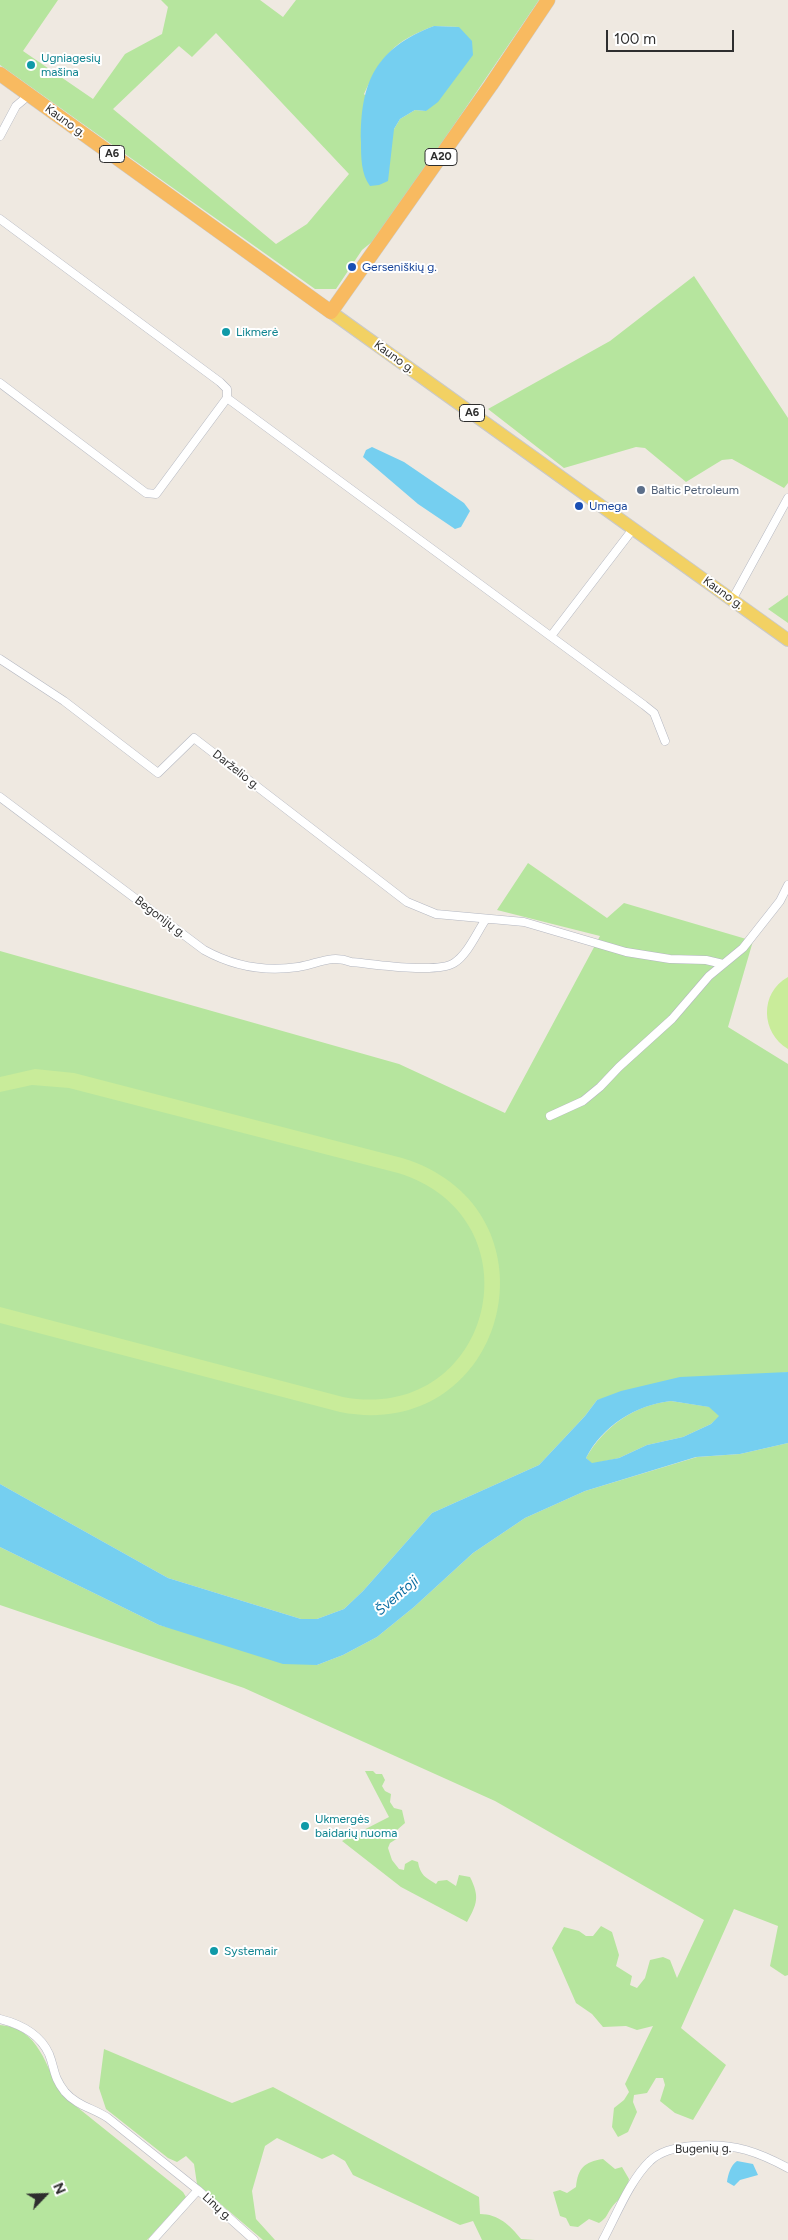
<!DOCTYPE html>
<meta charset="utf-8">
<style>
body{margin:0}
#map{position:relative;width:788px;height:2240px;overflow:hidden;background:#efe9e1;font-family:Figtree,sans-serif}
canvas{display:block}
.north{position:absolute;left:20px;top:2170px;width:50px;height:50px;-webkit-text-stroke:4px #fff;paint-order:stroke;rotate:66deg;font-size:14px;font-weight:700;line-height:20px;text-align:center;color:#2e2e2e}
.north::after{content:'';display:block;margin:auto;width:18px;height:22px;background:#2e2e2e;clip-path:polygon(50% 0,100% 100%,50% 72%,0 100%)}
.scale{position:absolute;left:606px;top:30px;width:128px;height:22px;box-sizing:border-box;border:2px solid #2e2e2e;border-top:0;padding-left:6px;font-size:15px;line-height:18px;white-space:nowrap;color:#2e2e2e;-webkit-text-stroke:4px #fff;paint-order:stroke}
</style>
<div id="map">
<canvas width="788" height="2240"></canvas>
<div class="north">N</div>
<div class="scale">100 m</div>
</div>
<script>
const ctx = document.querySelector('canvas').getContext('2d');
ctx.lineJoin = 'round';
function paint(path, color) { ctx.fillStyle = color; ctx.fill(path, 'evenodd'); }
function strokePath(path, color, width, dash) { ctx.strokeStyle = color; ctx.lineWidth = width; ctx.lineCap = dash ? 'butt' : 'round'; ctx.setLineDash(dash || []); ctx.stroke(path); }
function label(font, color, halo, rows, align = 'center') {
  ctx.font = font + ' Figtree,sans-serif'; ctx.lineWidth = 4; ctx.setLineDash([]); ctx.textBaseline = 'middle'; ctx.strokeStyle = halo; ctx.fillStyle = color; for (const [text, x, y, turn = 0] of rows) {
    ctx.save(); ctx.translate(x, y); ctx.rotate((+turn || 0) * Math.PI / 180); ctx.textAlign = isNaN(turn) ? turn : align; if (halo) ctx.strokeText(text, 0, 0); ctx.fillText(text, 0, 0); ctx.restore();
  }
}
paint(new Path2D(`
 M0,0H58L23,51L93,99L125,54L162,34L168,7L161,0H260L283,17L296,0H539L378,237L362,250L336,289H315L0,65ZM434,26L459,27L426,111L415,110L400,119L394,129L364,94C382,55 394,41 434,26ZM216,33L349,174L307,224L276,244L113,109L179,46L192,57Z
 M694,276L788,418V483L784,488L732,459L722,460L686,482L645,448L636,447L564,468L488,409L610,341Z
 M788,595V623L768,609Z
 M528,863L607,918L624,903L753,941L728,1027L788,1064V1372L597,1400L585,1416L539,1465L432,1513L363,1591L344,1609L317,1619H301L168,1578L0,1484V951L399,1064L505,1113L600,936L497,910Z
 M671,1401L710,1407L720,1416L711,1424L683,1437L647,1445L619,1458L592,1464L586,1458C604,1426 635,1405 671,1401Z
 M788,1443V1975L785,1976L770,1966L778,1926L734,1909L681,2028L726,2065L693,2120L675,2113L660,2101L665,2085L663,2078H656L647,2093L634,2095L633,2102L637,2112L628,2132L618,2137L612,2127L614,2108L624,2100L629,2092L625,2084L653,2026L637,2030L626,2026L603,2027L592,2014L576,2003L552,1948L564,1927L579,1931L586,1936H593L601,1926L612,1932L619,1955L616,1966L632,1976L630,1985L637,1988L645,1978L650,1960L663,1957L670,1960L677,1978L704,1920L495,1801L244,1688L0,1605V1547L159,1625L317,1665L343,1655L377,1637L414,1607L473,1553L525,1518L585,1491L697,1457L740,1454Z
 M365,1771H373L376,1774H382L385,1780L382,1786L385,1791L391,1794L390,1802L394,1808L402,1810L405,1823L397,1830L398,1838L390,1843L388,1848L392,1860L399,1869L404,1870L405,1864L412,1860L418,1862C420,1875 426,1878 436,1884L438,1881L447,1880L456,1886L459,1875L470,1877C480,1897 477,1904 467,1922L401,1887L342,1841L389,1817Z
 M0,2025C40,2028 45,2067 62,2095L183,2192L186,2197L147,2240H0Z
 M104,2049L232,2103L273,2087L479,2197L480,2214C498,2214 510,2225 521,2239L535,2240H482L473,2221L460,2225L353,2175L345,2161L333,2154L322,2159L277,2138L265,2146L252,2191L256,2219L275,2240H263L197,2184L194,2164L186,2156L177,2162L168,2158L106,2109L99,2088Z
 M603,2159L615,2169L622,2167L629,2179C626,2196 621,2196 612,2207C606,2215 608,2217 599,2223L589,2219L578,2227L570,2226L566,2218L560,2216L553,2192L560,2190L567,2193L576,2187C578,2168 584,2162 603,2159Z`), '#b6e59e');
paint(new Path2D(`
 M788,977V1049C761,1033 759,993 788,977Z
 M35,1069L74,1073L402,1158C567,1208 509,1445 340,1412L0,1323V1307L343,1397C493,1425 543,1218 398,1173L69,1088L32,1085L0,1092V1077Z`), '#c9ec9a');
paint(new Path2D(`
 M434,26L459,27L472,41L473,55L438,102L426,111L415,110L400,119L394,129L388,181L379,185L370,186C361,174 361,157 361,142C360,82 376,48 434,26Z
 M372,447L404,462L464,503L470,511L461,527L455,529L418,504L363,457L366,450Z
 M788,1372V1443L740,1454L696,1457L585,1491L525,1518L473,1553L414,1607L377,1637L343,1655L317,1665L283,1664L159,1625L0,1547V1484L168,1578L301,1619H317L344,1609L363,1591L432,1513L539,1465L585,1416L597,1400L621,1391L680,1377ZM671,1401L709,1407L719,1416L711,1424L683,1437L647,1445L619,1458L592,1463L586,1458C602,1426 636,1405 671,1401Z
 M737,2161L753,2164L758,2175L740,2180L734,2186L727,2182C728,2174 731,2165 737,2161Z`), '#75cff0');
const minor = new Path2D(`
 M0,136L16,106L29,95
 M0,219L220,382L227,389V398L156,494L146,493L0,383
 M227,398L644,705L654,713L665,741
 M732,600L788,498
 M551,636L633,529
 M0,659L64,701L158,773L194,738L407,902L436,914L524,922L626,952L670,959L706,960L723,964
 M0,797L204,950C233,966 265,972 298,967C318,964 331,954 351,962C374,964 437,974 454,963C468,954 477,932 486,919
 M550,1116L583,1101L600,1087L619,1067L672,1019L709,976L743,948L780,901L788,885
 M0,2019C20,2024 40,2034 49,2054C55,2069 53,2077 65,2092C77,2106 93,2108 108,2118L198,2190L254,2240
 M153,2240L198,2190
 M603,2240C616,2216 630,2180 650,2161C669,2142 720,2143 746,2150C760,2154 775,2161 788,2168`);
const primary = new Path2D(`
 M331,312L788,640`);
const trunk = new Path2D(`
 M0,74L331,312L491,85L548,0`);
strokePath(minor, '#b4b7c1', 9);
strokePath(primary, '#c9c9c9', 14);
strokePath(trunk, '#c9c9c9', 15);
strokePath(minor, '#fff', 8);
strokePath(primary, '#f2d163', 12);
strokePath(trunk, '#f8ba60', 14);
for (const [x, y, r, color] of [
 [31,65,5,"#0f9aa8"],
 [352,267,5,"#1a4fb4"],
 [226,332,5,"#0f9aa8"],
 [641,490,5,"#5c6f8a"],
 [579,506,5,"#1a4fb4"],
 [305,1826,5,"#0f9aa8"],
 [214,1951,5,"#0f9aa8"]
]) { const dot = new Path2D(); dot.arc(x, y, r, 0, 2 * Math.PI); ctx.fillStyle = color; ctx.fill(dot); strokePath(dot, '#fff', 2); }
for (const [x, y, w] of [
 [112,154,25],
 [441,157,32],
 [472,413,25]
]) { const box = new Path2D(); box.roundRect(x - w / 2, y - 8.5, w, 17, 4); ctx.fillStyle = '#fff'; ctx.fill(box); strokePath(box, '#2e2e2e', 1); }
label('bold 11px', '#2e2e2e', null, [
 ["A6",112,154],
 ["A20",441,157],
 ["A6",472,413]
]);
label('12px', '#0d838f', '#fff', [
 ["Ugniagesių",41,58],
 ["mašina",41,72],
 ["Likmerė",236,332],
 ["Ukmergės",315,1819],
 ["baidarių nuoma",315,1833],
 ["Systemair",224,1951]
], 'left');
label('12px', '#2e2e2e', '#fff', [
 ["Kauno g.",65,121,36],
 ["Kauno g.",394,357,36],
 ["Kauno g.",723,593,36],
 ["Darželio g.",236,770,38],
 ["Begonijų g.",160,917,37],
 ["Bugenių g.",703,2149,-1],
 ["Linų g.",217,2207,42]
]);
label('12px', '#164399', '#fff', [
 ["Gerseniškių g.",362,267],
 ["Umega",589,506]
], 'left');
label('12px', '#4e5e75', '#fff', [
 ["Baltic Petroleum",651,490]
], 'left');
label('italic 14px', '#0d6fa3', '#fff', [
 ["Šventoji",397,1596,-41]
]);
</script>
